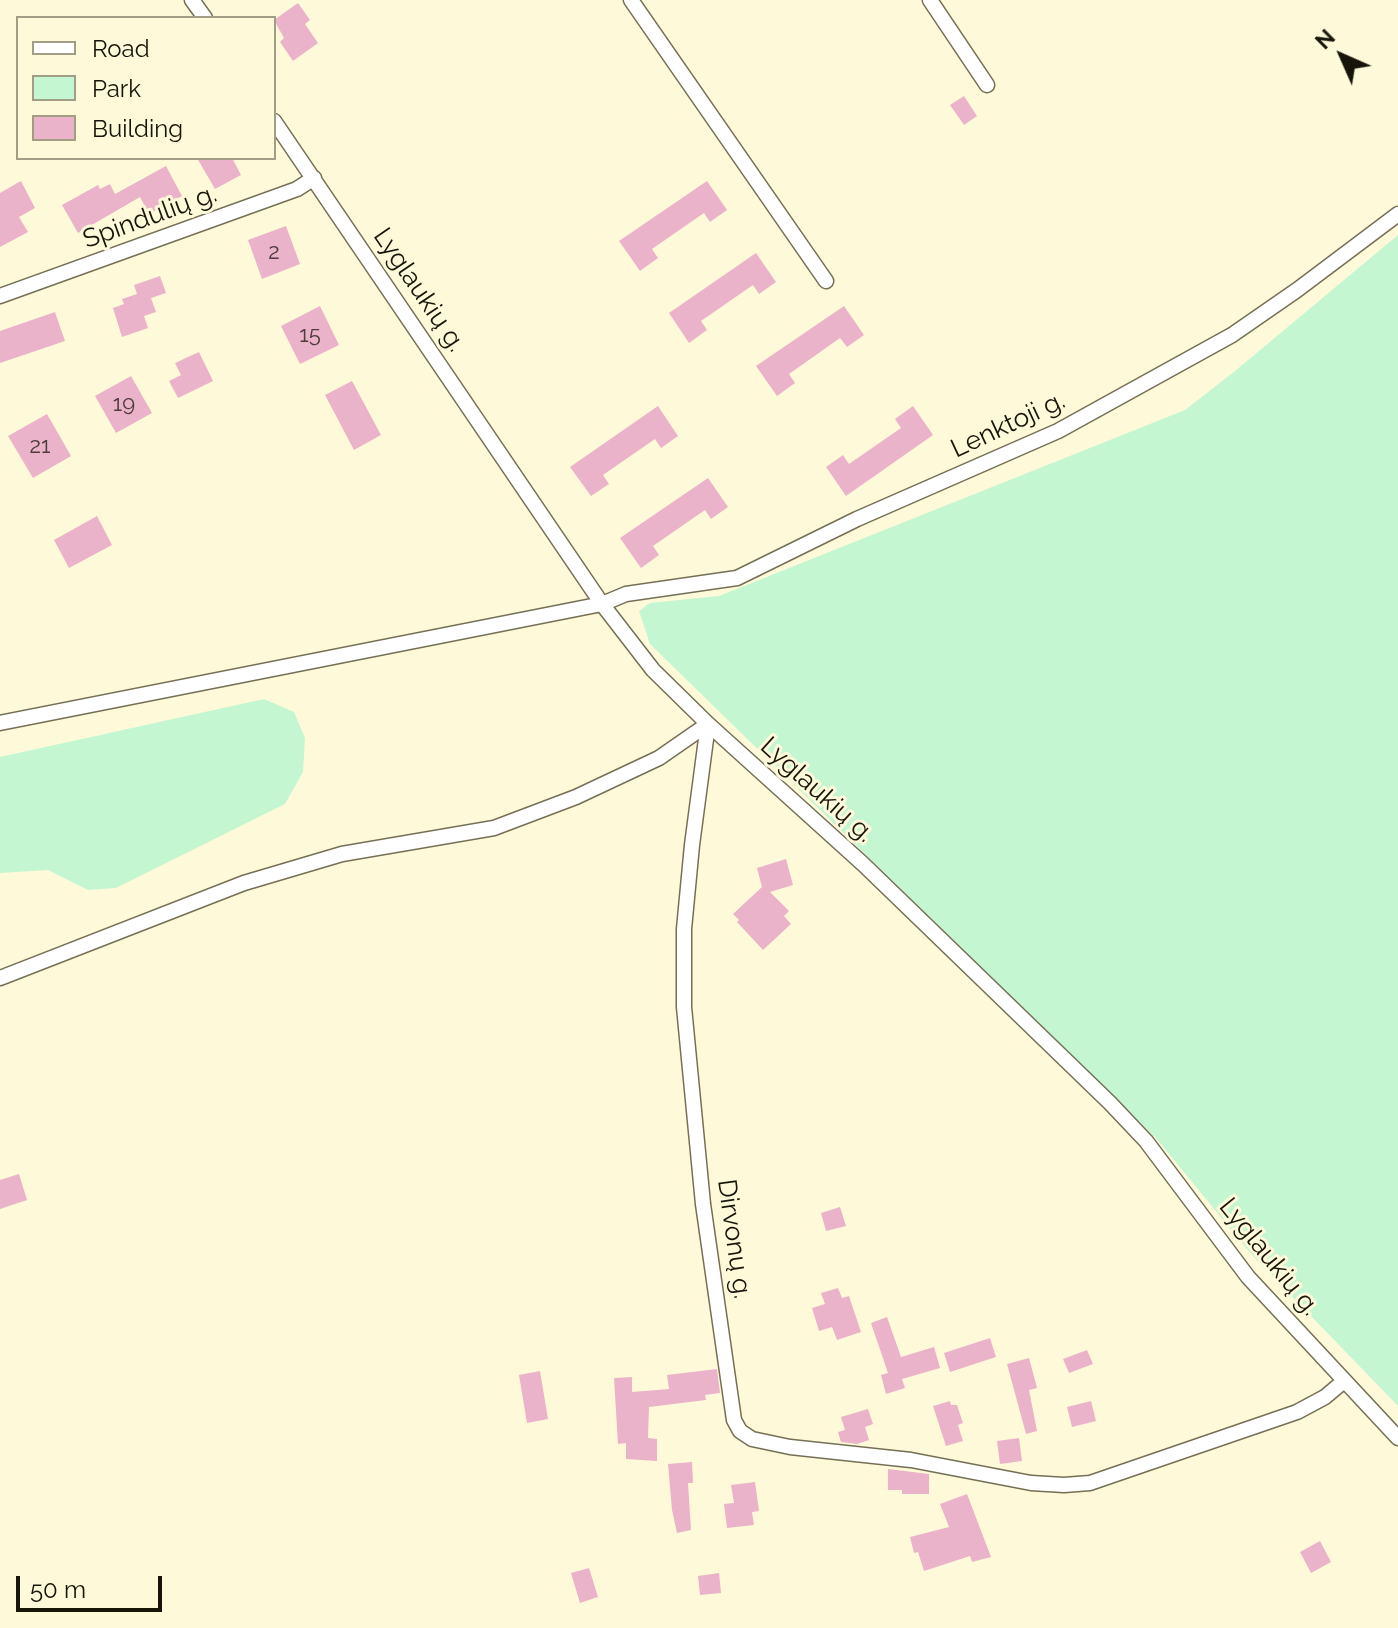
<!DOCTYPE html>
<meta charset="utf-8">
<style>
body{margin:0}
#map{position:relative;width:1398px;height:1628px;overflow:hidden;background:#fef9d9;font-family:Raleway,sans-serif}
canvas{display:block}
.legend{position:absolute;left:16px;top:16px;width:260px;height:144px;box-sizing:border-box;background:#fef9d9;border:2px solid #a29e86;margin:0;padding:10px 14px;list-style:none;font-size:24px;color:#17150a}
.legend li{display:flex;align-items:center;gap:16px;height:40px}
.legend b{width:40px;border:2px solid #a29e86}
.north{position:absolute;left:1302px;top:16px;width:80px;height:80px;-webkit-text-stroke:6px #fef9d9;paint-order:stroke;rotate:315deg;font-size:22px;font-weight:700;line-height:32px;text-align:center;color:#17150a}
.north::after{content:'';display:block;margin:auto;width:28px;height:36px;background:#17150a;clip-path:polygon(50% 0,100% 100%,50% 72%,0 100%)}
.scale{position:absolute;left:16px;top:1576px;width:146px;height:36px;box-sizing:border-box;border:4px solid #17150a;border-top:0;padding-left:10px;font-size:24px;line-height:28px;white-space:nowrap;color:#17150a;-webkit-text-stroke:6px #fef9d9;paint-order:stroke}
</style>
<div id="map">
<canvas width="1398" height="1628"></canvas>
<ul class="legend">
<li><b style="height:10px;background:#fff"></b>Road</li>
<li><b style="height:22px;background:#c4f6d2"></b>Park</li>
<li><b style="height:22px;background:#ebb3ca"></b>Building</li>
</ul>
<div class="north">N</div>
<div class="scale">50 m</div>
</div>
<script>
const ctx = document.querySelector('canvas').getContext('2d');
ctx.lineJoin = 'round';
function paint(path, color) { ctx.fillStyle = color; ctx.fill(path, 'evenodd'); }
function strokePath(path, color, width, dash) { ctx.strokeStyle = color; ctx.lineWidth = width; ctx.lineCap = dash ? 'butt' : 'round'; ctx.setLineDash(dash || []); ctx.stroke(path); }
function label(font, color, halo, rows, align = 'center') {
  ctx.font = font + ' Raleway,sans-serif'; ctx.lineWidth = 6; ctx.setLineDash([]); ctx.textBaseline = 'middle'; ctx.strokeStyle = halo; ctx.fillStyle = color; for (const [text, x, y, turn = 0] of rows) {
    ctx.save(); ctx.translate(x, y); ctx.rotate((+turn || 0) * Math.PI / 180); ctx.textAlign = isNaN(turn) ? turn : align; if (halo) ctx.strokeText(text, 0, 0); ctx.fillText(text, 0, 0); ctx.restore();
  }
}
paint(new Path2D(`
 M1398,235V1406L1251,1254L1156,1138L650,644L639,611L650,603L719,596L1185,410L1235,371Z
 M264,699L294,712L305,738L303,772L285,804L116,888L88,890L48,870L0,873V757Z`), '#c4f6d2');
paint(new Path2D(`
 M298,3L310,20L305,24L318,43L293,61L280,42L284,38L274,20Z
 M964,96L977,116L964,125L950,105Z
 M197,158H232L241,175L215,189Z
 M166,166L182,196L149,214L140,197L78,233L62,205L98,185L100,189L110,184L115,194Z
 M21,181L35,208L19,217L28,232L0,247V193Z
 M707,181L727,210L710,222L704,213L652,249L658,258L640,271L619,241Z
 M286,226L300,264L262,279L248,240Z
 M756,253L776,282L759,294L753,285L701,321L707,330L689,343L669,313Z
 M160,276L166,293L151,298L156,312L144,316L148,328L122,337L113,308L124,304L122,299L137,294L134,285Z
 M320,306L339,345L300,364L281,326Z
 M844,306L864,335L847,347L840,338L789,374L795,383L777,396L756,366Z
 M55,312L65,341L0,363V331Z
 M199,352L213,381L178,398L169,381L181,375L175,363Z
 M131,376L152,413L116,433L95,396Z
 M352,381L381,435L354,450L325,395Z
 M658,406L678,436L661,448L655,439L603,475L609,484L591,496L570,467Z
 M913,406L933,435L846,496L826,467L843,455L849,464L901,428L895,419Z
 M47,414L71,456L33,478L8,436Z
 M708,478L728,507L711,519L705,510L653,546L659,555L641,568L620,538Z
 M97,516L112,545L69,568L54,540Z
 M786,859L793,885L770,892L789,911L784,916L791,924L763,950L737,922L739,920L733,914L762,887L757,868Z
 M19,1174L27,1200L0,1209V1180Z
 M840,1207L846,1226L826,1231L821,1213Z
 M838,1288L842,1298L849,1296L861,1332L837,1340L832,1327L819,1331L812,1308L825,1304L821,1293Z
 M887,1317L901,1357L934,1347L940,1368L902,1379L905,1388L886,1394L881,1375L888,1373L871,1323Z
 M990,1338L996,1357L950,1372L944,1353Z
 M1087,1350L1093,1364L1069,1373L1063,1359Z
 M1029,1358L1037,1388L1029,1390L1037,1431L1026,1434L1007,1364Z
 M717,1369L720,1393L705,1395L706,1400L649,1407L648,1438L657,1439V1461L626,1459V1443L618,1444L614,1378L632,1377V1392L669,1389L667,1375Z
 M540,1371L548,1419L527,1423L519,1375Z
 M950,1401L951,1405H957L963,1423L958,1425L963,1441L946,1446L933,1406Z
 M1091,1401L1096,1421L1072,1427L1067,1407Z
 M868,1409L873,1424L865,1427L869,1440L857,1444L841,1442L838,1432L845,1430L841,1417Z
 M1019,1438L1022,1461L1000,1464L997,1441Z
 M692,1462L693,1483H688L691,1530L677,1533L672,1510L668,1464Z
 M888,1469L929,1474V1494H902V1490H888Z
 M755,1482L759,1511L752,1512L754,1525L727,1528L724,1504L734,1503L731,1485Z
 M967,1494L991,1557L972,1562L970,1556L924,1571L918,1552L914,1553L910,1537L949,1527L940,1504Z
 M1320,1541L1331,1562L1311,1573L1300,1552Z
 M589,1568L598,1597L580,1603L571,1573Z
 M719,1573L721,1593L700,1595L698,1576Z`), '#ebb3ca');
const minor = new Path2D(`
 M192,0L205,18
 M631,0L826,281
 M930,0L987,85
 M274,121L602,604L653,670L708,724L863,864L1110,1103L1146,1141L1248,1277L1398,1438
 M0,296L297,189L314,178
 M0,723L602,604L626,594L737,578L857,519L1058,431L1232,335L1297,290L1398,214
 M708,724L692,845L684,929V1007L703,1204L734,1420L740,1431L752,1439L790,1447L911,1460L1031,1483L1064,1485L1090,1483L1297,1412L1325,1397L1344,1381
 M0,978L244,883L342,854L494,828L576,797L659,758L708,724`);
strokePath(minor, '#757055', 17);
strokePath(minor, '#fff', 14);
label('22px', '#4c3c3a', null, [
 ["2",274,252],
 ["15",310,335],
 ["19",124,404],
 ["21",40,446]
]);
label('26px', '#17150a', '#fef9d9', [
 ["Spindulių g.",150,217,-20],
 ["Lyglaukių g.",419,290,56],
 ["Lenktoji g.",1008,425,-25],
 ["Lyglaukių g.",817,790,42],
 ["Dirvonų g.",734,1239,82],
 ["Lyglaukių g.",1269,1257,51]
]);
</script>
